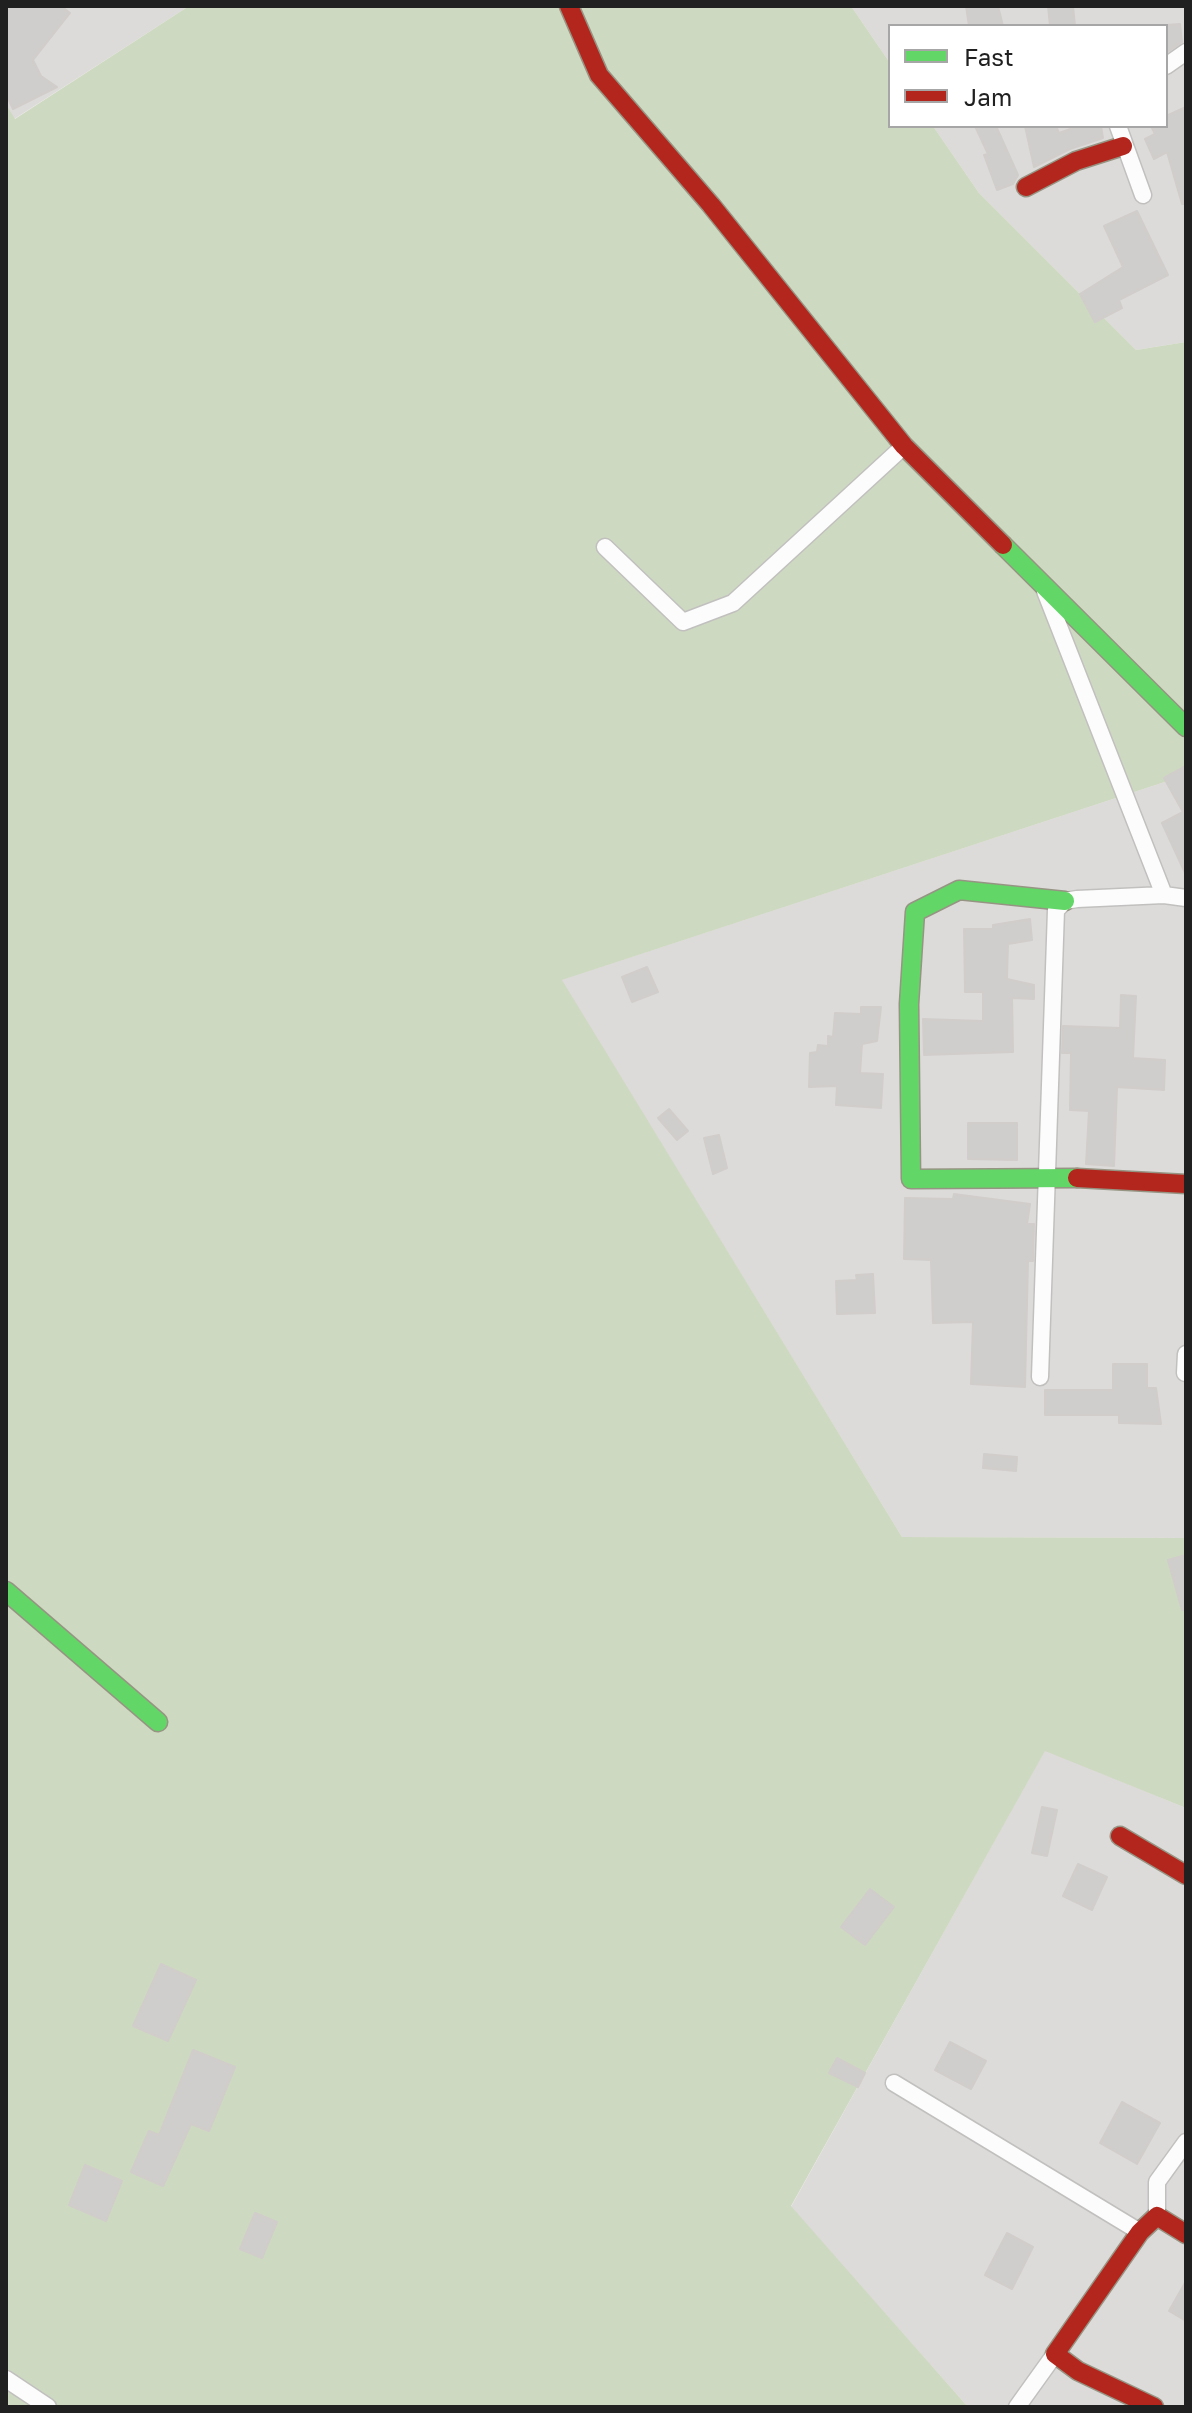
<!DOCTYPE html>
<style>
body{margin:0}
#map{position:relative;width:1192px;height:2413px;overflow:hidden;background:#edebe9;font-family:"Golos Text",sans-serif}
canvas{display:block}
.frame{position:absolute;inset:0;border:8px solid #202020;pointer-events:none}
.legend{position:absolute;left:888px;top:24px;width:280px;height:104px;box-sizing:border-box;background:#fff;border:2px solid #a6a6a6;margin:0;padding:10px 14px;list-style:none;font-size:24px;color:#202020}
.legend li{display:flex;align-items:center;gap:16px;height:40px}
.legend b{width:40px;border:2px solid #a6a6a6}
</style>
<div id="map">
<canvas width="1192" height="2413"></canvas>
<div class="frame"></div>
<ul class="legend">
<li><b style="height:10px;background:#63d668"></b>Fast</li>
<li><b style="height:10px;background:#b3261e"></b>Jam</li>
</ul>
</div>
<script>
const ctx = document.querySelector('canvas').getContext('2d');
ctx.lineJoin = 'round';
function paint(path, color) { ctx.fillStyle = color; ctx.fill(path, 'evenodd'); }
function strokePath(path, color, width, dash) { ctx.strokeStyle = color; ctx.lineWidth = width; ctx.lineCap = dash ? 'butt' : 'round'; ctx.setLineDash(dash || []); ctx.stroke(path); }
paint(new Path2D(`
 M6,6H189L14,119L6,104Z
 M851,6H1186V342L1136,350L979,193L933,126H1166V26H890V63Z
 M1186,775V1538L902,1537L561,980Z
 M1045,1750L1186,1808V2407H968L791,2207Z`), '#dddbda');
paint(new Path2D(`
 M189,6H851L890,63V126H933L979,193L1136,350L1186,342V775L562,980L902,1537L1186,1538V1808L1045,1751L791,2206L968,2407H6V104L15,119Z`), '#ced9c1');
const building = new Path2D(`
 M6,6H61L70,13L33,60L41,76L57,87L13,109L6,94Z
 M966,6H998L1003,26H969Z
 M1048,6H1073L1075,26H1050Z
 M1180,24L1182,42L1166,53V25Z
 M1186,107V204H1182L1167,152L1154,159L1145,139L1155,134L1151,126H1166V116Z
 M975,126H996L1018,175L1013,184L997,190L984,155L988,154Z
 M1025,126H1056L1059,133L1079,126H1101L1103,138L1070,149L1034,167Z
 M1137,211L1168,275L1119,300L1122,308L1095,322L1080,294L1123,267L1104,226Z
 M1186,766V875L1162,823L1183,812L1164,778Z
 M1030,919L1032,940L1008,944L1007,979L1034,985V999L1012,998L1013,1052L924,1055L923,1019L983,1021V992H965L964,929H993V925Z
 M647,967L658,992L632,1002L622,977Z
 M1121,995L1136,996L1133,1058L1165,1060L1164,1090L1117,1087L1114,1166L1086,1164L1089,1111L1070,1110L1071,1053H1062L1063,1026L1120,1028Z
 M861,1007H881L877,1041L862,1044L860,1073L883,1074L881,1108L836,1105L837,1086L809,1087L810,1053L817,1052L818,1045L828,1046V1036L833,1037L835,1013L861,1014Z
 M669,1109L688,1131L677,1140L658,1118Z
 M968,1123H1017V1160L968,1159Z
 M719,1135L727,1168L713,1174L704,1138Z
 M954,1194L1030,1204L1027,1224H1034L1033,1261H1028L1025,1387L971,1384L973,1322L933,1323L931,1260L904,1259L905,1198L953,1199Z
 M873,1274L875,1313L837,1314L836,1281L857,1280L856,1275Z
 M1113,1364H1147V1388H1156L1161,1424L1119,1423V1415H1045V1390H1113Z
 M984,1454L1017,1457L1016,1471L983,1468Z
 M1186,1555V1609L1182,1610L1168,1560Z
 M1042,1807L1057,1810L1047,1856L1032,1853Z
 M1078,1864L1107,1877L1092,1910L1063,1896Z
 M870,1889L894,1907L865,1945L841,1927Z
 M161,1964L196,1980L168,2041L133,2026Z
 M950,2042L986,2061L971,2089L935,2070Z
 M193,2050L235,2067L209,2131L191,2124L163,2186L131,2172L149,2131L159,2135Z
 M837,2058L865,2073L858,2087L829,2073Z
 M1122,2102L1160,2123L1137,2164L1100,2143Z
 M85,2165L122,2181L106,2221L69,2205Z
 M255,2213L277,2222L262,2258L240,2249Z
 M1007,2233L1033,2247L1012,2289L985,2275Z
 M1186,2281V2321L1169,2311Z`);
paint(building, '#d0cecc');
strokePath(building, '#d0cdcb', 2);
const street = new Path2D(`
 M1166,66L1186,52
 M1118,126L1143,195
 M605,547L683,622L733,603L904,446
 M1045,591L1164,895
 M1185,1373L1186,1354
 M1040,1377L1056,910L1065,901L1077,899L1164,895L1186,898
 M894,2083L1140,2232
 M1157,2216V2182L1186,2142
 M6,2379L48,2407
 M1017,2407L1055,2354`);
const fast = new Path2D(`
 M1003,545L1186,727
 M1065,901L959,890L915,912L909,1004L911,1179L1077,1178
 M6,1591L158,1722`);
const jam = new Path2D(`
 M569,6L599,75L711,205L904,446L1003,545
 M1026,187L1076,161L1123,146
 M1077,1178L1186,1184
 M1120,1836L1186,1875
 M1154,2407L1078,2371L1055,2354L1140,2232L1157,2216L1186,2234`);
strokePath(street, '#c1c0bf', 19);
strokePath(fast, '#969583', 21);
strokePath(jam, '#969583', 21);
strokePath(street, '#fcfcfc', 16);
strokePath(fast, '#63d668', 18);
strokePath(jam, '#b3261e', 18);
</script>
